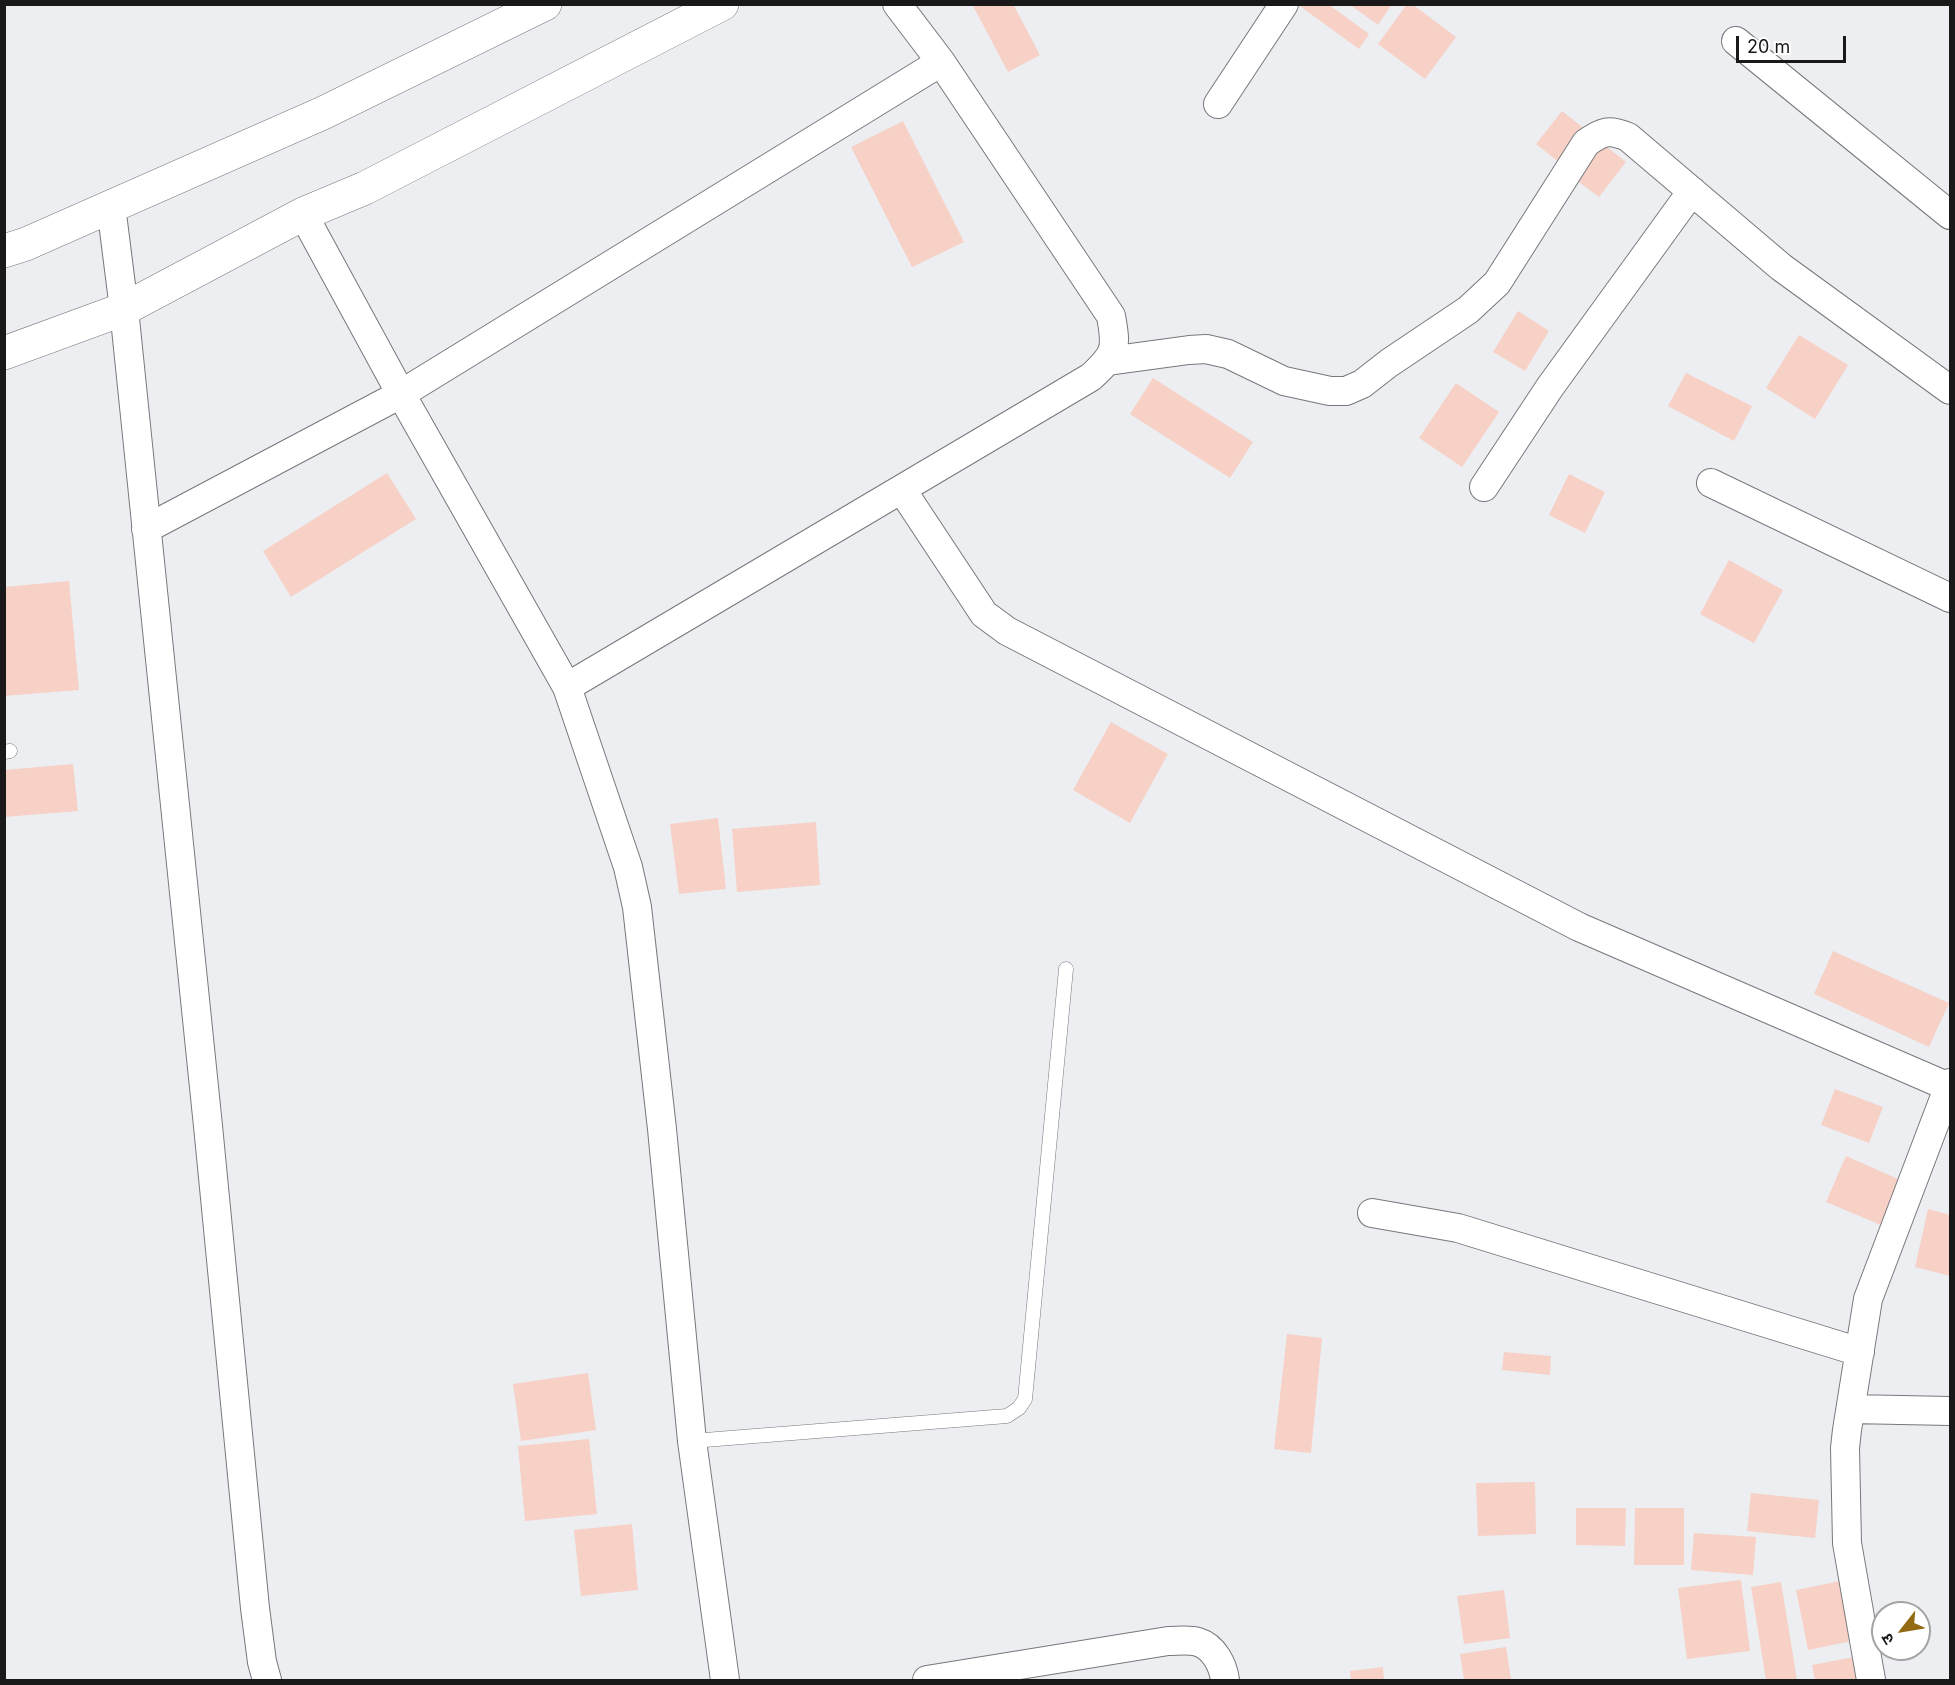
<!DOCTYPE html>
<meta charset="utf-8">
<style>
body{margin:0}
#map{position:relative;width:1955px;height:1685px;overflow:hidden;background:#eceef2;font-family:Inter,"Noto Sans Devanagari",sans-serif}
canvas{display:block}
.frame{position:absolute;inset:0;border:6px solid #19191a;pointer-events:none}
.north{position:absolute;left:1871px;top:1601px;width:60px;height:60px;box-sizing:border-box;background:#fff;border:2px solid #a3a3a3;border-radius:50%;rotate:239deg;font-size:16px;font-weight:700;line-height:24px;text-align:center;color:#19191a}
.north::after{content:'';display:block;margin:auto;width:21px;height:27px;background:#946b15;clip-path:polygon(50% 0,100% 100%,50% 72%,0 100%)}
.scale{position:absolute;left:1736px;top:36px;width:110px;height:27px;box-sizing:border-box;border:3px solid #19191a;border-top:0;padding-left:8px;font-size:18px;line-height:21px;white-space:nowrap;color:#19191a;-webkit-text-stroke:4px #fff;paint-order:stroke}
</style>
<div id="map">
<canvas width="1955" height="1685"></canvas>
<div class="frame"></div>
<div class="north">उ</div>
<div class="scale">20 m</div>
</div>
<script>
const ctx = document.querySelector('canvas').getContext('2d');
ctx.lineJoin = 'round';
function paint(path, color) { ctx.fillStyle = color; ctx.fill(path, 'evenodd'); }
function strokePath(path, color, width, dash) { ctx.strokeStyle = color; ctx.lineWidth = width; ctx.lineCap = dash ? 'butt' : 'round'; ctx.setLineDash(dash || []); ctx.stroke(path); }
paint(new Path2D(`
 M972,4H1013L1040,55L1008,72Z
 M1297,4H1328L1369,34L1359,49Z
 M1349,4H1392L1378,25Z
 M1407,4H1412L1456,37L1425,79L1378,44Z
 M1562,111L1586,130L1560,163L1536,144Z
 M903,121L964,242L912,267L851,147Z
 M1602,143L1626,162L1599,197L1575,179Z
 M1518,311L1549,331L1525,371L1493,352Z
 M1799,335L1848,365L1815,419L1766,388Z
 M1686,373L1752,406L1734,441L1668,406Z
 M1153,378L1253,442L1230,478L1130,414Z
 M1456,383L1499,412L1462,467L1419,438Z
 M387,473L416,519L291,597L263,551Z
 M1569,474L1605,492L1585,533L1549,515Z
 M1729,560L1783,590L1754,643L1700,614Z
 M69,581L79,690L4,696V587Z
 M1111,722L1168,754L1130,823L1073,790Z
 M73,764L78,811L4,817V770Z
 M718,818L726,889L679,894L670,824Z
 M816,822L820,885L737,892L732,829Z
 M1833,951L1949,1003L1929,1047L1814,994Z
 M1835,1089L1883,1107L1869,1143L1821,1125Z
 M1846,1156L1907,1183L1888,1228L1826,1202Z
 M1928,1209L1950,1215V1276L1915,1267Z
 M1287,1334L1322,1338L1311,1453L1274,1449Z
 M1504,1352L1551,1356L1550,1375L1502,1370Z
 M588,1373L596,1430L521,1441L513,1384Z
 M589,1439L597,1514L525,1521L518,1446Z
 M1535,1482L1536,1534L1478,1536L1476,1483Z
 M1751,1493L1819,1500L1815,1538L1747,1531Z
 M1576,1508H1626L1625,1546L1576,1545Z
 M1635,1508H1684V1565H1634Z
 M632,1524L638,1590L581,1596L574,1530Z
 M1694,1533L1756,1537L1753,1575L1691,1570Z
 M1741,1580L1750,1651L1687,1659L1678,1588Z
 M1845,1580L1857,1640L1808,1650L1796,1590Z
 M1781,1582L1797,1680H1766L1751,1587Z
 M1504,1590L1510,1638L1464,1644L1457,1596Z
 M1506,1647L1511,1679L1464,1680L1460,1654Z
 M1859,1656L1864,1680H1815L1812,1665Z
 M1383,1667L1384,1680H1351L1350,1671Z`), '#f7d0c6');
const lane = new Path2D(`
 M4,752L10,751
 M692,1441L1007,1416L1019,1408L1025,1399L1066,969`);
const street = new Path2D(`
 M1736,41L1950,215
 M1218,104L1284,4
 M111,206L124,309L208,1126L255,1608L262,1662L267,1680
 M303,214L401,394L567,687L1091,377C1116,354 1117,349 1111,316L941,62L897,4
 M1108,361L1189,350L1206,349L1228,354L1284,381L1330,391H1346L1362,384L1389,363L1468,310L1497,283L1586,143C1603,131 1609,129 1628,137L1781,267L1950,390
 M1711,483L1950,598
 M1484,487L1550,387L1692,191
 M902,490L984,614L1007,631L1579,927L1949,1087
 M146,529L401,394L941,62
 M567,687L628,867L637,907L662,1129L692,1441L725,1680
 M1372,1213L1458,1228L1860,1352
 M1851,1409L1950,1411
 M927,1680L1168,1641C1177,1641 1189,1639 1198,1642C1214,1647 1223,1665 1225,1680
 M1871,1680L1847,1543L1845,1448L1847,1430L1868,1299L1950,1083`);
const secondary = new Path2D(`
 M4,251L26,244L323,113L545,4
 M4,353L124,309L303,214L365,188L722,4`);
strokePath(lane, '#76787b', 15);
strokePath(street, '#76787b', 30);
strokePath(secondary, '#76787b', 34);
strokePath(lane, '#fff', 14);
strokePath(street, '#fff', 28);
strokePath(secondary, '#fff', 33);
</script>
